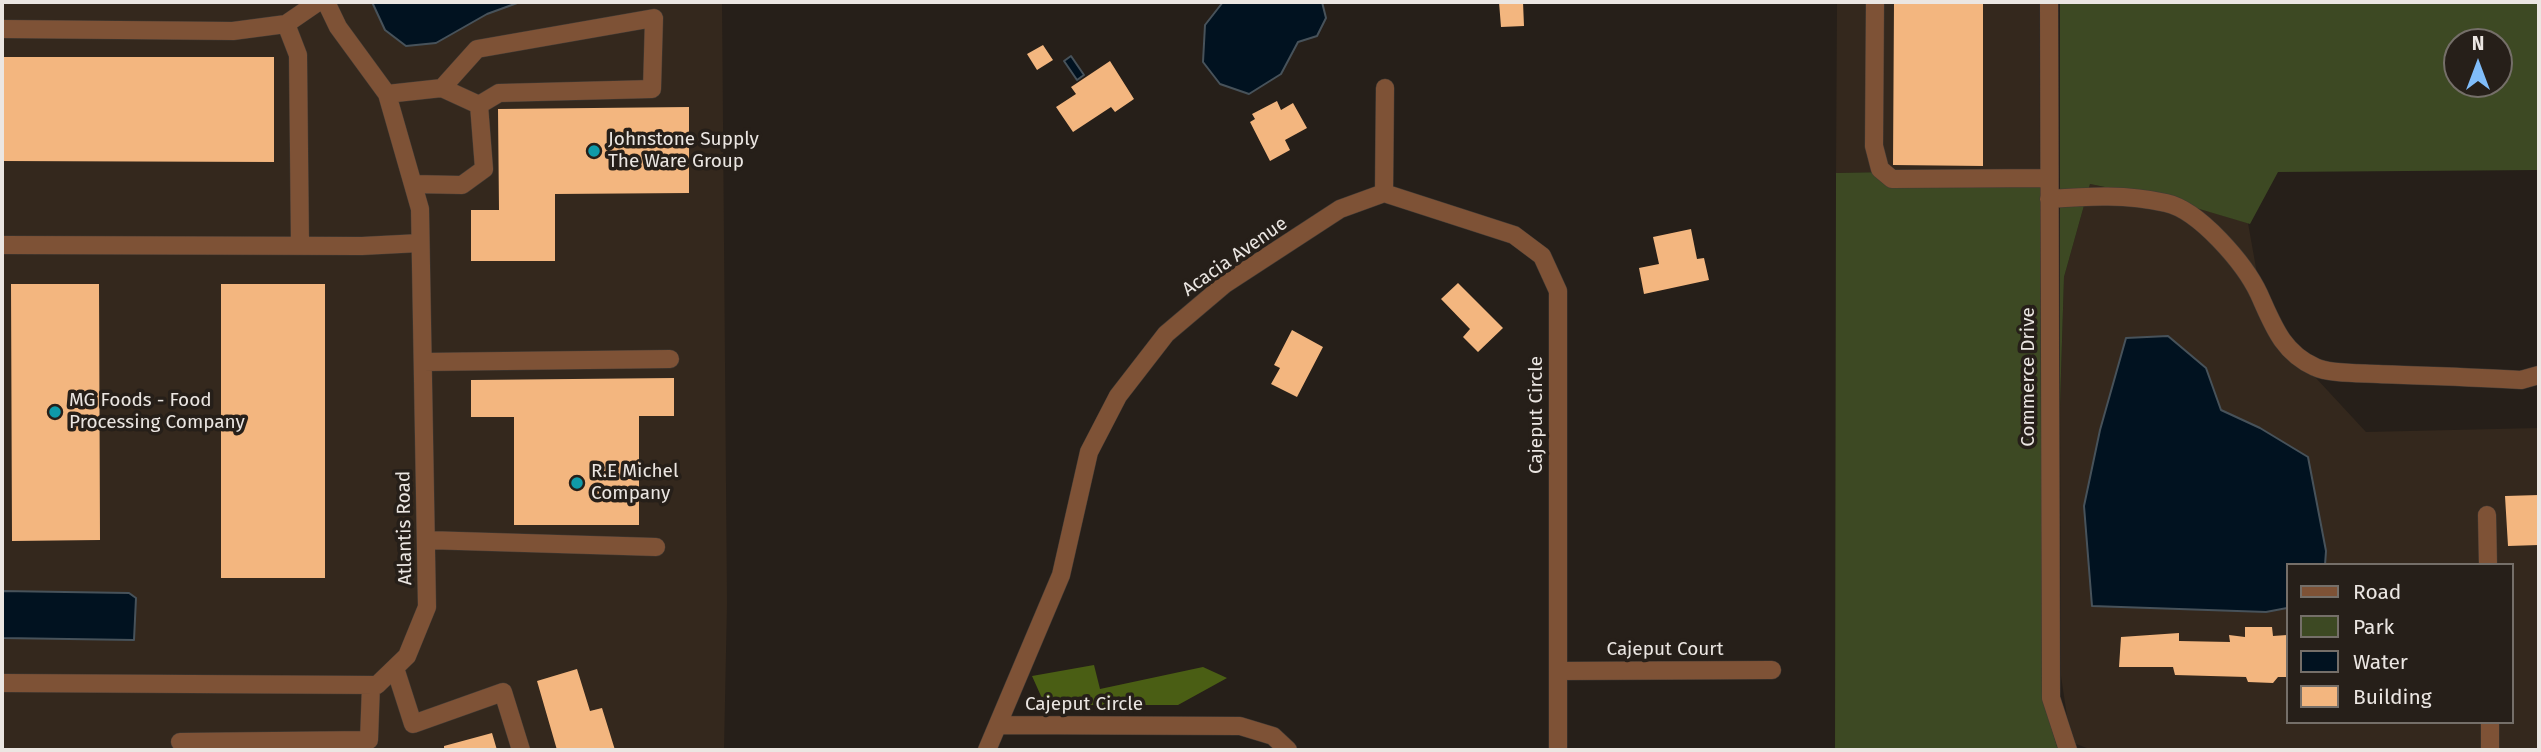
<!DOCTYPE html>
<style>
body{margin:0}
#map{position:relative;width:2541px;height:752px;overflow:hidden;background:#261f19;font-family:"Fira Sans",sans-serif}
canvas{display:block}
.frame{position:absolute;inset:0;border:4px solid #ebe6e2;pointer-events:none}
.legend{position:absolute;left:2286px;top:563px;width:228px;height:161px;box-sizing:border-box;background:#261f19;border:2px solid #756f69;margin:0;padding:9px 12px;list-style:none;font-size:21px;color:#ebe6e2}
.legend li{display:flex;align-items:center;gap:14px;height:35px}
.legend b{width:35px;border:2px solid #756f69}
.north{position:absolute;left:2443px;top:28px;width:70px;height:70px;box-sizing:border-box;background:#261f19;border:2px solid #756f69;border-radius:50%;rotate:0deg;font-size:19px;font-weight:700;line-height:28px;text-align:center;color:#ebe6e2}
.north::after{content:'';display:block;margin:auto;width:24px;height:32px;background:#80bdfa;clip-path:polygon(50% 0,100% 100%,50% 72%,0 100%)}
</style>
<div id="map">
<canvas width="2541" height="752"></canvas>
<div class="frame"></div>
<ul class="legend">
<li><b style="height:9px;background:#7e5236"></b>Road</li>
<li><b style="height:19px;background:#3d4923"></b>Park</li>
<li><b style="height:19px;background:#011220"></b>Water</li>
<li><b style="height:19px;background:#f3b67f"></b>Building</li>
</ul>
<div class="north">N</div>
</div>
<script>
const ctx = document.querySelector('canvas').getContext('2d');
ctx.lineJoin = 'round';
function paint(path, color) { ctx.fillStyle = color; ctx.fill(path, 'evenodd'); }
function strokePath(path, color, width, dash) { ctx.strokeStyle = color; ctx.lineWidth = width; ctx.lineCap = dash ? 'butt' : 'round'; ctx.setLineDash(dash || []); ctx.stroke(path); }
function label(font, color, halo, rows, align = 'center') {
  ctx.font = font + ' "Fira Sans",sans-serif'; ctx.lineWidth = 7; ctx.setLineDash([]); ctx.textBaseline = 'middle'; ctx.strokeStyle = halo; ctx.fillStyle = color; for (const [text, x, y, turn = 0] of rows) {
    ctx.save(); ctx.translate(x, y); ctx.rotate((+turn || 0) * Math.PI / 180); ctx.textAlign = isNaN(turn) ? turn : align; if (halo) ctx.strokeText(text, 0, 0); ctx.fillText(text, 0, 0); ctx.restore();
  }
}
paint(new Path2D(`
 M2,2H722L727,603L724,750H2Z
 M1837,2H2039L2040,169L1836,173Z
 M2090,184L2169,200L2248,223L2266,324L2366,432L2539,428V750H2092L2076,744L2067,716L2061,676L2060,406L2064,277ZM2126,338L2206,368L2221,410L2260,428L2308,457L2326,551L2325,565H2511V722H2287V608L2266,612L2084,506L2100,430Z`), '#34281d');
paint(new Path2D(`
 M2060,2H2539V170L2278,172L2250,224L2169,200L2090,184L2064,277L2060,406ZM2457,42H2499V84H2457Z
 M2040,169L2042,697L2058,750H1835L1836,173Z`), '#3d4923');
paint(new Path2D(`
 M1094,665L1100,689L1203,667L1227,678L1178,705H1045L1032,676Z`), '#4a5e14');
const water = new Path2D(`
 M372,2H520L487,14L436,43L406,46L385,30Z
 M1223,2H1322L1326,18L1317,36L1298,42L1281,74L1249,94L1220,84L1203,62L1205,25Z
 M1071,56L1084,75L1077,80L1064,61Z
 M2168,336L2206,368L2221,410L2260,428L2308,457L2326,551L2325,565H2287V608L2266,612L2092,606L2084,506L2100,430L2126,338Z
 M2,591L129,593L136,598L134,640L2,638Z`);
paint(water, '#011220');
strokePath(water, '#47525a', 2);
paint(new Path2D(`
 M1499,2H1523L1524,26L1501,27Z
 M1894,2H1983V166L1893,165Z
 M1043,45L1053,60L1037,70L1027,54Z
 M2,57H274V162L2,161Z
 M1110,61L1134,99L1115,112L1111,107L1073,132L1056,107L1076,94L1071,87Z
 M1277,101L1281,110L1293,103L1307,128L1285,140L1290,150L1270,161L1250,122L1255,119L1252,114Z
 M689,107V193L555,194V261H471V210H499L498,109Z
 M1691,229L1697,259L1704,258L1709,280L1644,294L1639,268L1659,264L1653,237Z
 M1458,283L1503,328L1478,352L1463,337L1470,329L1441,299Z
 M11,284H99L100,540L12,541Z
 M221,284H325V578H221Z
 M1292,330L1323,347L1297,397L1271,384L1280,368L1274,365Z
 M674,378V416H639V525H514V417H471V380Z
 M2539,495V545L2508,546L2505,496Z
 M2245,627H2272L2273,636L2287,635V677H2278L2273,683L2248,682L2246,677L2175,675L2173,667H2119L2121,637L2179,633V641L2230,642L2229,635L2245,637Z
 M577,669L590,711L602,708L615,750H557L537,681Z
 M492,733L497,750H444V746Z`), '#f3b67f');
const minor = new Path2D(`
 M1875,2L1874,146L1880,169L1892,179L2049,178
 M2049,2L2051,698L2068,750
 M2,29L233,31L286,24
 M442,88L477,49L654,18L652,89L499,93L479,105
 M387,94L442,88L479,105L484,169L462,185L413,184
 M1384,193L1514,235L1542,256L1558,291V750
 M2049,199C2089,196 2127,194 2166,203C2199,210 2245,264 2259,294C2273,325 2282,352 2315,367C2329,374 2361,373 2378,374C2426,376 2474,377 2521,380L2539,375
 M2,245L362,246L420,243
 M300,246L298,55L286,24L318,2
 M423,362L670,359
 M2487,515L2488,565
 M426,540L656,547
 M395,668L413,724L503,692L521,750
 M1558,671L1772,670
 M2,683L377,685L407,656L427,607L420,209L387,94L338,27L326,2
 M2490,722V750
 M998,725L1240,726L1273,736L1288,750
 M180,742L369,740L371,685
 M987,750L1061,575L1089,452L1118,396L1166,334L1225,284L1340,209L1384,193L1385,88`);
strokePath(minor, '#423b35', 19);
strokePath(minor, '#7e5236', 18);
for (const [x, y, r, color] of [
 [594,151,7,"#0f9aa8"],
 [55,412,7,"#0f9aa8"],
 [577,483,7,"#0f9aa8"]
]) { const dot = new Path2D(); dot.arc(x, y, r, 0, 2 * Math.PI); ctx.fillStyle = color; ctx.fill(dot); strokePath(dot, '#261f19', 2.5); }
label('19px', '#ebe6e2', '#261f19', [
 ["Johnstone Supply",608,140],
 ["The Ware Group",608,162],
 ["MG Foods - Food",69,401],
 ["Processing Company",69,423],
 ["R.E Michel",591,472],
 ["Company",591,494]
], 'left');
label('19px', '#ebe6e2', '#261f19', [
 ["Acacia Avenue",1235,257,-35],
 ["Commerce Drive",2029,377,-90],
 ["Cajeput Circle",1537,415,-90],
 ["Atlantis Road",405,528,-91],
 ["Cajeput Court",1665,650],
 ["Cajeput Circle",1084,705]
]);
</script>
